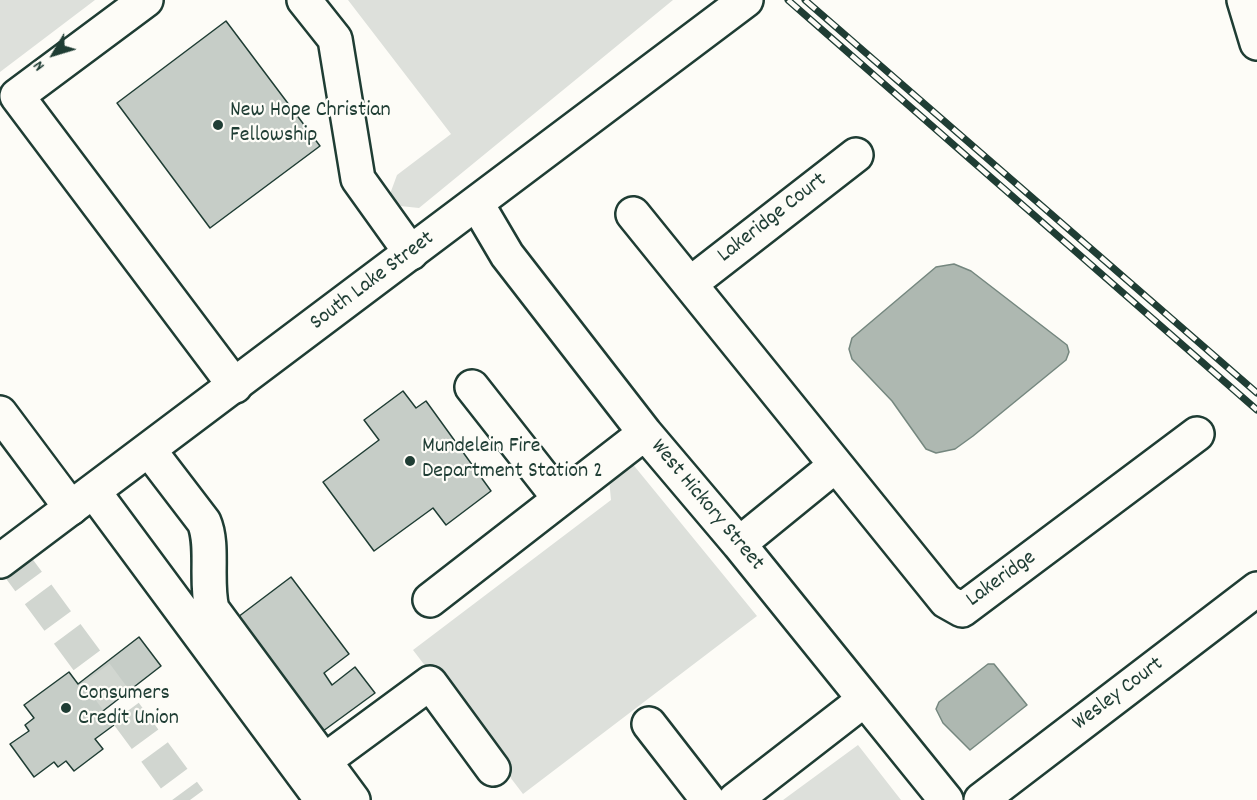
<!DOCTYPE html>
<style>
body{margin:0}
#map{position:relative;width:1257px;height:800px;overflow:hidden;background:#fdfcf7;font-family:Dekko,sans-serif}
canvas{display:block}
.north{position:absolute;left:24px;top:24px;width:60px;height:60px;-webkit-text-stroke:4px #fdfcf7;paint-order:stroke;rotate:232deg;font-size:16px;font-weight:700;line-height:24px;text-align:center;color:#1f3d34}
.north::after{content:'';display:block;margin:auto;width:21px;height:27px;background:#1f3d34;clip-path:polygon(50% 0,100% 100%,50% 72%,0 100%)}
</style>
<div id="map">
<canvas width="1257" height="800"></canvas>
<div class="north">N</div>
</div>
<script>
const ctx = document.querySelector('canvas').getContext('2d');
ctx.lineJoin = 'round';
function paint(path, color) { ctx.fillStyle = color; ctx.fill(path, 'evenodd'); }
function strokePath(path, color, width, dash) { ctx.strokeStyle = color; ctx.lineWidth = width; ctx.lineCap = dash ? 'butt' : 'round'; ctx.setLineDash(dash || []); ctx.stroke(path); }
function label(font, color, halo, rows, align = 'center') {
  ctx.font = font + ' Dekko,sans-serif'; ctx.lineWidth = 4.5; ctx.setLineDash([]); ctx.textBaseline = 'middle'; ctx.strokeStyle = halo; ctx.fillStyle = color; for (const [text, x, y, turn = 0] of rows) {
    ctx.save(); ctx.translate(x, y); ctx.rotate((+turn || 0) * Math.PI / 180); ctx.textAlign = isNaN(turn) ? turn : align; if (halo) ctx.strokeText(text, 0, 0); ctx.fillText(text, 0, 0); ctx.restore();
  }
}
paint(new Path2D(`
 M0,0H95L0,72Z
 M348,0H673L419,208L400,206L390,194L397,175L451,134Z
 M631,462L757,616L523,794L413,650L611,500L609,479Z
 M858,745L901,800H783Z`), '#dde0db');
const water = new Path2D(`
 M954,264L971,271L1067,345L1069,352L1066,360L973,436L955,449L936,453L926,449L892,401L852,359L849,349L852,338L936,267Z
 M988,664H994L1027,705L970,750L943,723L936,709L939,702Z`);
paint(water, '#aeb8b1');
strokePath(water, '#75877f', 1.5);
const building = new Path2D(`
 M226,21L320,146L210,228L117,103Z
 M403,391L416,408L426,401L491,491L446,525L433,508L374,551L323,482L379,440L364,420Z
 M291,577L349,654L324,673L332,685L355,667L375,693L319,734L234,620Z
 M139,637L161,666L103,711L114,725L95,739L103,749L74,771L66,761L58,767L54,762L34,777L10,744L29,731L25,725L34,718L24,705L69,672L78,684Z`);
paint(building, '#c6cdc7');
strokePath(building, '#1f3d34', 1.5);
strokePath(new Path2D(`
 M9,555L190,800`), '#d1d6d0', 33, [33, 16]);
const minor = new Path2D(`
 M146,0L17,96L235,386
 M304,0L335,39L358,179L411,253
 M1244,0L1257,43
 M477,204L507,255L645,433L739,544L946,800
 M633,214L946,601L962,610L1197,434
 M690,284L856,155
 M472,387L560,499
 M0,413L71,508
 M149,450L204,522C214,545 205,582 212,609L353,800
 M94,492L322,800
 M739,544L836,465
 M430,600L645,433
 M649,724L708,800
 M324,761L430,683L493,769
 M735,800L864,700
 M981,800L1257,589`);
const major = new Path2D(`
 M0,561L746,0`);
strokePath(minor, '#1f3d34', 38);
strokePath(major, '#1f3d34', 38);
strokePath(minor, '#fdfcf7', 33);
strokePath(major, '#fdfcf7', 33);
const rail = new Path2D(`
 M788,0L1257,410
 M805,0L1257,393`);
strokePath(rail, '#1f3d34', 7);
strokePath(rail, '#fdfcf7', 4.5, [14]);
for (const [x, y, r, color] of [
 [218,125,6,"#1f3d34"],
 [410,461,6,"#1f3d34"],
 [66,708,6,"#1f3d34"]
]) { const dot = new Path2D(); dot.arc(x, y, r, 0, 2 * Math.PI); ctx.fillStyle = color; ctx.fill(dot); strokePath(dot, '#fdfcf7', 2); }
label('22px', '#1f3d34', '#fdfcf7', [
 ["New Hope Christian",230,112],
 ["Fellowship",230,137],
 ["Mundelein Fire",422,448],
 ["Department Station 2",422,473],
 ["Consumers",78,695],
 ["Credit Union",78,720]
], 'left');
label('22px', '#1f3d34', '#fdfcf7', [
 ["Lakeridge Court",773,219,-38],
 ["South Lake Street",373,282,-37],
 ["West Hickory Street",706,506,50],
 ["Lakeridge",1002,580,-36],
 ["Wesley Court",1119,695,-37]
]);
</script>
